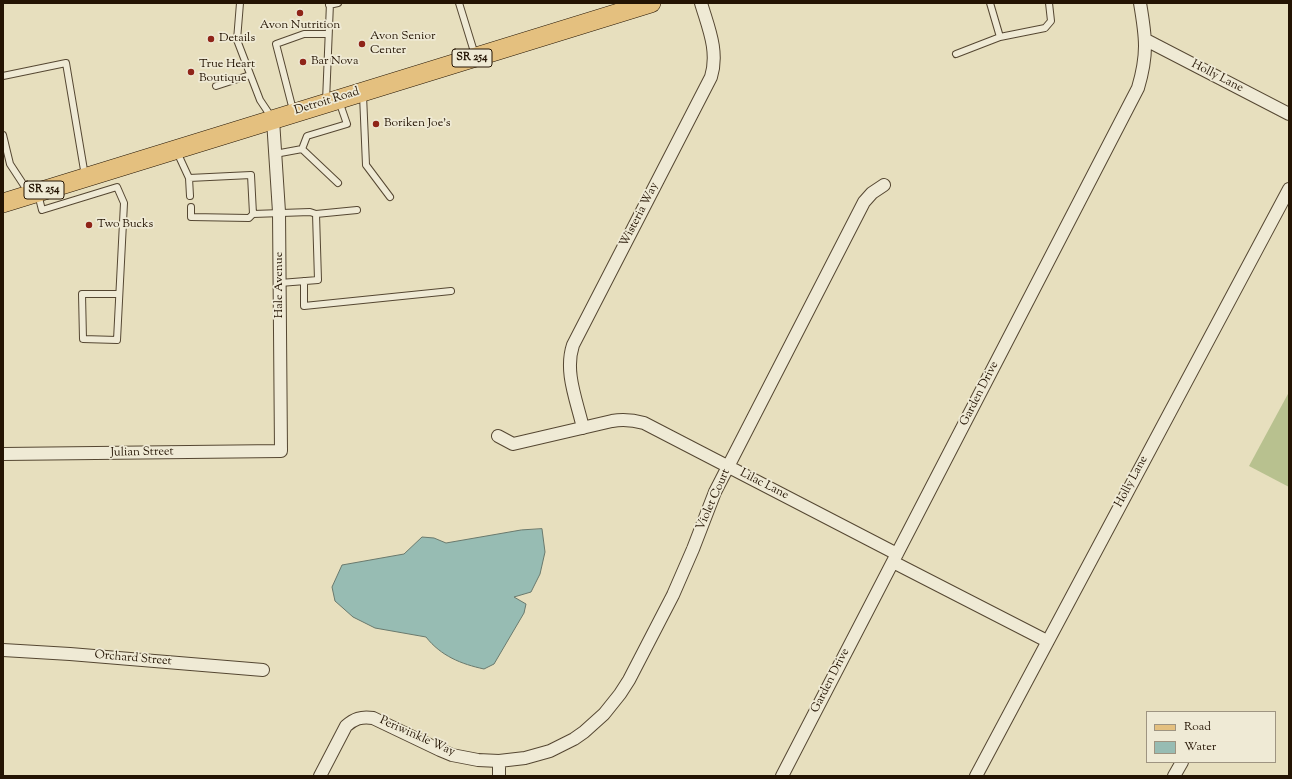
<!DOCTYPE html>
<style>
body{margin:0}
#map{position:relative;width:1292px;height:779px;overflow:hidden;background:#e7dfbe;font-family:"Sorts Mill Goudy",serif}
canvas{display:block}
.frame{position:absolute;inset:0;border:4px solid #241403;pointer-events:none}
.legend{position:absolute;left:1146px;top:711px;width:130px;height:52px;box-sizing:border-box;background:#efead5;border:1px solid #9e9481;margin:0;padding:5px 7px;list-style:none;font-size:12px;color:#241403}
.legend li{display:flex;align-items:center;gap:8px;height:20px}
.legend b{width:20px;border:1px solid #9e9481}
</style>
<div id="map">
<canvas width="1292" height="779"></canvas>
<div class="frame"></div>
<ul class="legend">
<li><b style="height:5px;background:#e4c07f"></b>Road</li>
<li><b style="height:11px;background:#97bcb3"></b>Water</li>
</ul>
</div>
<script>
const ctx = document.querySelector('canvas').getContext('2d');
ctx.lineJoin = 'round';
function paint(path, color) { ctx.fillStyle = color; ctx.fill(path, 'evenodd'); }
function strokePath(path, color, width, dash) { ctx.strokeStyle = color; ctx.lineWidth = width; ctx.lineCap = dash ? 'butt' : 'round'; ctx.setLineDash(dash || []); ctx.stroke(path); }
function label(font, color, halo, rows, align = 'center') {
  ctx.font = font + ' "Sorts Mill Goudy",serif'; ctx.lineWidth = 3.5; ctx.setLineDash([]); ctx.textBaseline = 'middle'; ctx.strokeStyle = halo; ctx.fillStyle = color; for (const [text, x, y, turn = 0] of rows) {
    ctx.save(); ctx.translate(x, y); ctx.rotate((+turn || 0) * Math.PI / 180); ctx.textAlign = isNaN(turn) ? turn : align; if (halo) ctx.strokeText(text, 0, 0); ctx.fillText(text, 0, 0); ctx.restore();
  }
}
paint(new Path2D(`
 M1289,392V487L1249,466Z`), '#b8c18f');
const water = new Path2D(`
 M542,529L545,552L540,574L531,592L514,597L526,604L524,613L494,664L484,669C461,664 441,656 426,637L375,628L353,617L335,601L332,587L342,565L404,554L422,537L434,538L446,543L521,530Z`);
paint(water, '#97bcb3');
strokePath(water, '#69796d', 1);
const service = new Path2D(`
 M240,3L237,40L260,100L272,118
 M459,3L475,55
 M990,3L1000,37
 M329,5L338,3
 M956,54L1000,37L1045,28L1051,21L1049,3
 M3,76L66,63L85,176
 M216,86L250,75
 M363,95L366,165L390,197
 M326,101L330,3
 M293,110L276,44L304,34H328
 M3,135L10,164L29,193
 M302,149L338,183
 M177,152L189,178L251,175L253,214L310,212L316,214L357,210
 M275,154L302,149L307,136L347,124L339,101
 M189,178L190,196
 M38,194L42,210L117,187L124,203L117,340L83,339L82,294H119
 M191,207V217L249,218L253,214
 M304,281V306L451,291
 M280,283L318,280L316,214`);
const minor = new Path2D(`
 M1146,40L1289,114
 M583,428C577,401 564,372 573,345L711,77C719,51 708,27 701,3
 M498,436L513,444L612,421C624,419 633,420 644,423L897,554
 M3,454L281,451L279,212L273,120
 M893,562L1047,641
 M3,650L70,654L263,670
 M499,761V776
 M320,776L346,726C354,719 361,716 373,718L440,750L452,755L478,760L499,761L525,758L550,751L574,739L584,732L604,714L620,694L629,680L673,595L693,549L715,492L864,202L872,193L884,185
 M782,776L1138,88C1148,54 1146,38 1140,3
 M976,776L1289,189
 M1174,776L1182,762`);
const primary = new Path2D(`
 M3,203L651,3`);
strokePath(service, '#554732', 8);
strokePath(minor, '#554732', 14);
strokePath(primary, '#241403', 20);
strokePath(service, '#efead5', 6);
strokePath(minor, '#efead5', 12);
strokePath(primary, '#e4c07f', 19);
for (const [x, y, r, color] of [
 [300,13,4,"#8f2418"],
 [211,39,4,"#8f2418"],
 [362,44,4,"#8f2418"],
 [303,62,4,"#8f2418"],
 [191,72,4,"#8f2418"],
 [376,124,4,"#8f2418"],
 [89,225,4,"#8f2418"]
]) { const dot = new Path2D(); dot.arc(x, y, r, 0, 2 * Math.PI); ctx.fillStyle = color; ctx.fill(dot); strokePath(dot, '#efead5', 1.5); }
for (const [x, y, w] of [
 [472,58,40],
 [44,190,40]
]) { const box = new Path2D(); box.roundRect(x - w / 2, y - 9, w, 18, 3); ctx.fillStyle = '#efead5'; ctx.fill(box); strokePath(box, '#241403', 1); }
label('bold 11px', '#241403', null, [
 ["SR 254",472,58],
 ["SR 254",44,190]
]);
label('12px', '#241403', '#efead5', [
 ["Avon Nutrition",300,26,"center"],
 ["Avon Senior",370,37],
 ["Center",370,51],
 ["Details",219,39],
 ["Bar Nova",311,62],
 ["True Heart",199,65],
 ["Boutique",199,79],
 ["Boriken Joe's",384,124],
 ["Two Bucks",97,225]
], 'left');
label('12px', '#241403', '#efead5', [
 ["Holly Lane",1217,77,27],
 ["Detroit Road",327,102,-17],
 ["Wisteria Way",640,215,-63],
 ["Hale Avenue",280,285,-90],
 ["Garden Drive",980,394,-63],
 ["Julian Street",142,453,-1],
 ["Holly Lane",1132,482,-62],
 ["Lilac Lane",764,485,27],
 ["Violet Court",714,500,-66],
 ["Orchard Street",133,659,5],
 ["Garden Drive",831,681,-63],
 ["Periwinkle Way",417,737,24]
]);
</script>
